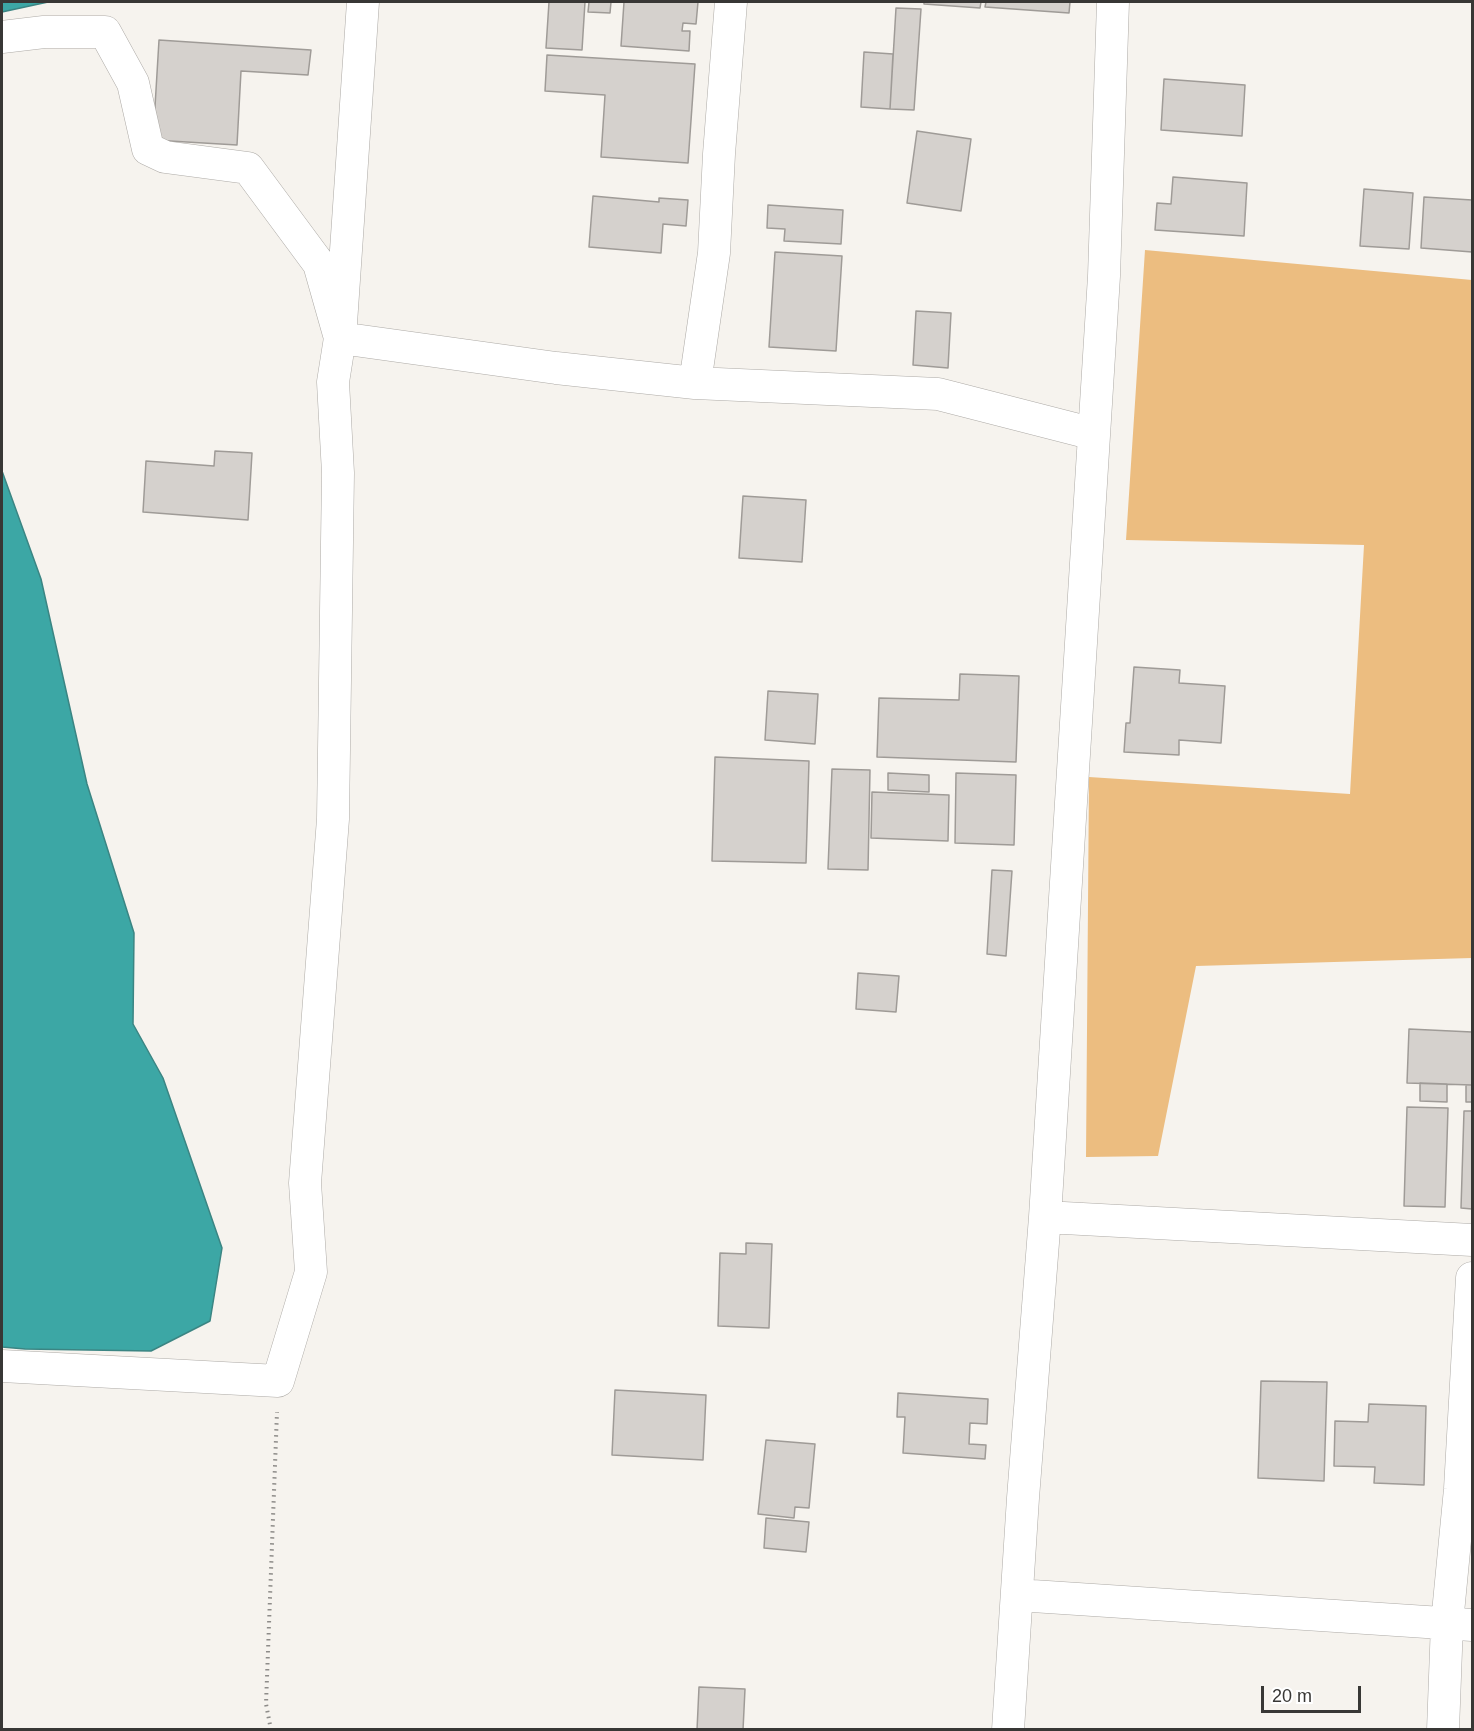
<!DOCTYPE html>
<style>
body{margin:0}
#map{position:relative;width:1474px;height:1731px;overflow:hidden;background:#f6f3ee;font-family:Arial,sans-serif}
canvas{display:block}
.frame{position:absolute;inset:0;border:3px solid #383735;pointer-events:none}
.scale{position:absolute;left:1261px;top:1686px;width:100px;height:27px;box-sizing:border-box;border:3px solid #383735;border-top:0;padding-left:8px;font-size:18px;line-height:21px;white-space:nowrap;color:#383735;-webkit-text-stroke:4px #fff;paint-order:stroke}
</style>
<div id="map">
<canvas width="1474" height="1731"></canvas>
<div class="frame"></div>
<div class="scale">20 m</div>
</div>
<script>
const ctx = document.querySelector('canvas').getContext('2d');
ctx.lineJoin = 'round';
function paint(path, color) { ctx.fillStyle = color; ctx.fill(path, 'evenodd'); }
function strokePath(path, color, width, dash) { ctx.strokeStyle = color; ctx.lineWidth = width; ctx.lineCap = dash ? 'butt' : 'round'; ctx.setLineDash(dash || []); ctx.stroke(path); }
paint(new Path2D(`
 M1145,250L1472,280V958L1196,966L1158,1156L1086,1157L1089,777L1350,794L1364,545L1126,540Z`), '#ecbd80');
const water = new Path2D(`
 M2,2H48L2,12Z
 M2,471L41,579L87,784L134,933L133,1024L163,1078L222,1248L210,1321L151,1351L25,1349L2,1347Z`);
paint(water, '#3ca7a5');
strokePath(water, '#3b8583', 1.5);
const building = new Path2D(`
 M549,2H585L582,50L546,48Z
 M589,2H611L610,13L588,12Z
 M624,2H698L696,24L683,23L682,31H690L689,51L621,46Z
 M924,2H981L980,8L924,4Z
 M986,2H1070L1069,13L985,7Z
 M896,8L921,9L914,110L890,109Z
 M159,40L311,50L308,75L241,71L237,145L153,140Z
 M864,52L893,54L890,109L861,107Z
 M547,55L695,64L688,163L601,157L605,95L545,91Z
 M1164,79L1245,85L1242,136L1161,130Z
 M917,131L971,139L961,211L907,203Z
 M1173,177L1247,183L1244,236L1155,230L1157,203L1171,204Z
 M1364,189L1413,193L1409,249L1360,246Z
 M593,196L659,202V198L688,200L686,226L663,224L661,253L589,247Z
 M1424,197L1472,200V252L1421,248Z
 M768,205L843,210L841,244L784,241L785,229L767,228Z
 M775,252L842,256L836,351L769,347Z
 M916,311L951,313L948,368L913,365Z
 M215,451L252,453L248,520L143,512L146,461L214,466Z
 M743,496L806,500L802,562L739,558Z
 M1134,667L1180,670L1179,683L1225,686L1221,743L1179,740V755L1124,752L1126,723H1130Z
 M960,674L1019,676L1016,762L877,757L879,698L959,700Z
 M768,691L818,694L815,744L765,740Z
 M715,757L809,761L806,863L712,861Z
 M832,769L870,770L868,870L828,869Z
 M888,773L929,775V792L888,790Z
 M956,773L1016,775L1014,845L955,843Z
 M872,792L949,795L948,841L871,838Z
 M992,870L1012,871L1006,956L987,954Z
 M858,973L899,976L896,1012L856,1009Z
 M1409,1029L1472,1032V1085L1407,1083Z
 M1420,1083L1447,1084V1102L1420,1101Z
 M1466,1085H1472V1102H1466Z
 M1407,1107L1448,1108L1445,1207L1404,1206Z
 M1464,1111H1472V1209L1461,1208Z
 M746,1243L772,1244L769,1328L718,1326L720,1253L746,1254Z
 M1261,1381L1327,1382L1324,1481L1258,1478Z
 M615,1390L706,1395L703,1460L612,1455Z
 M898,1393L988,1399L987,1424L970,1423L969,1444L986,1445L985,1459L903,1453L905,1417H897Z
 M1369,1404L1426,1406L1424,1485L1374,1483L1375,1467L1334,1466L1335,1421L1368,1422Z
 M766,1440L815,1444L809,1508L795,1507L794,1518L758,1514Z
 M766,1518L809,1522L806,1552L764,1548Z
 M699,1687L745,1689L743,1730H697Z`);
paint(building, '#d5d1cd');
strokePath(building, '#9f9b97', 1.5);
const street = new Path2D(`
 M2,37L44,32H105L133,83L148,149L165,157L248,168L319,264L340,338L556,368L695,383L938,394L1094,434
 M695,383L714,253L719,154L731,2
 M1045,1217L1472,1240
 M2,1366L278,1381L311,1272L305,1183L333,819L338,473L333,382L340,338L363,2
 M1017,1595L1472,1625
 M1008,1730L1023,1498L1045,1217L1104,276L1113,2
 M1443,1730L1447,1623L1460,1489L1472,1278`);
strokePath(street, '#adaaa6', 33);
strokePath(new Path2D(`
 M271,1730L266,1704L277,1412`), '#8e8c89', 4, [1.5, 4.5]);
strokePath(street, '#fff', 32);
</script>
